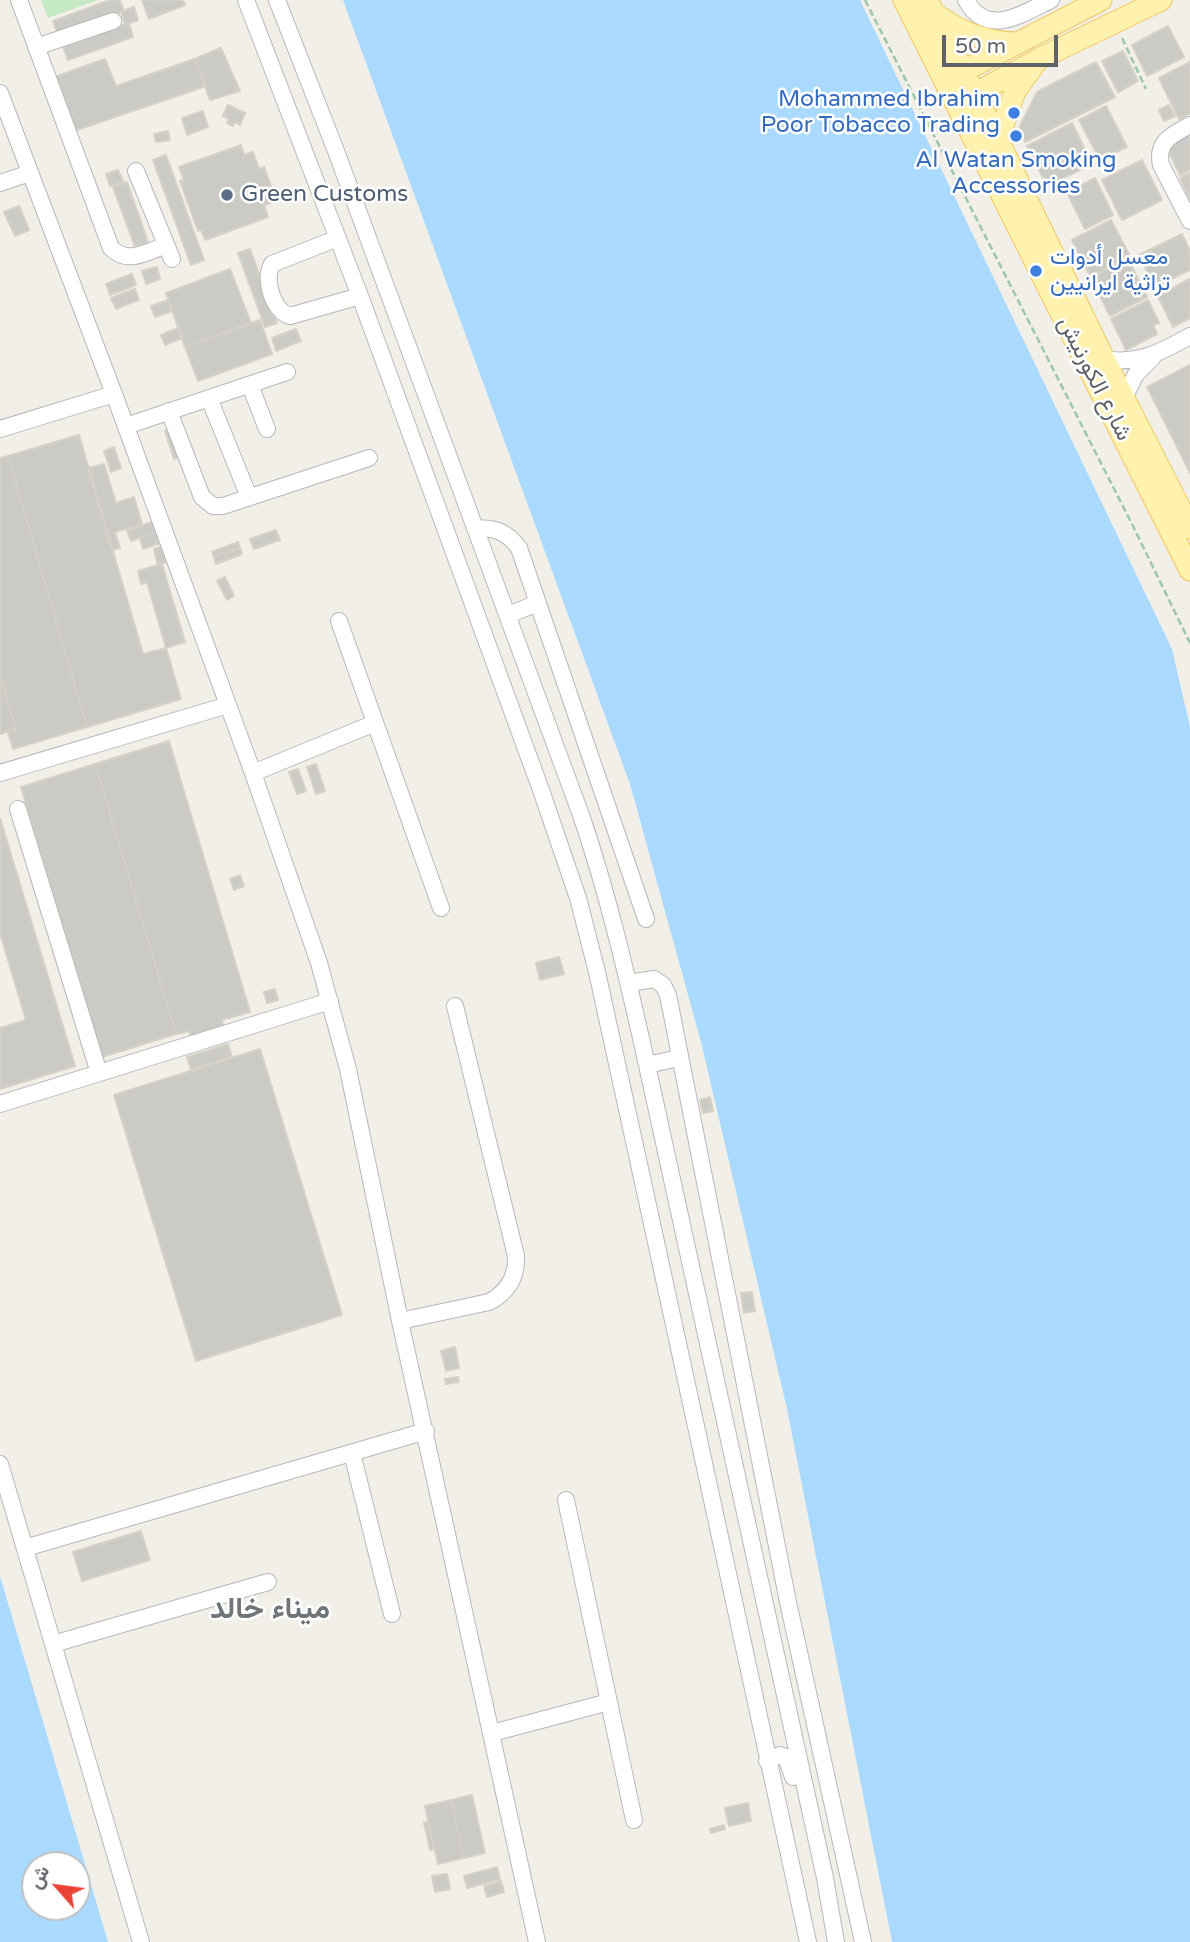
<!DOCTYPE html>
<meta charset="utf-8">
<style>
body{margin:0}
#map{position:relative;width:1190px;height:1942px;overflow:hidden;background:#f1efe8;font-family:"Varela Round",Vazirmatn,sans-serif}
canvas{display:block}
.north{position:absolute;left:21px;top:1851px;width:70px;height:70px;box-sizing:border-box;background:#fff;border:2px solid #bfc1c3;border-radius:50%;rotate:298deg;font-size:19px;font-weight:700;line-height:28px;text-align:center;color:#5f6368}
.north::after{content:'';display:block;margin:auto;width:24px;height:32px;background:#ea4335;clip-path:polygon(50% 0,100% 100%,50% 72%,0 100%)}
.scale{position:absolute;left:942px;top:35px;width:116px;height:32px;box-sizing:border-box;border:4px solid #5f6368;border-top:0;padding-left:9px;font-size:21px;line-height:24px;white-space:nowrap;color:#5f6368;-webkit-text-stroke:5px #fff;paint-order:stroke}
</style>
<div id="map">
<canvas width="1190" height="1942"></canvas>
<div class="north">ش</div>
<div class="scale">50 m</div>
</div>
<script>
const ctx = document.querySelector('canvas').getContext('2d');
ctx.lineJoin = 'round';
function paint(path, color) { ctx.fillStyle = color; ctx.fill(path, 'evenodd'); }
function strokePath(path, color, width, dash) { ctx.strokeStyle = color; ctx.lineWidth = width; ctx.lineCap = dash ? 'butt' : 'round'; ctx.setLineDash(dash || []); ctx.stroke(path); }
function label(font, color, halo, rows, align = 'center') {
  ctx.font = font + ' "Varela Round",Vazirmatn,sans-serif'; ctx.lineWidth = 5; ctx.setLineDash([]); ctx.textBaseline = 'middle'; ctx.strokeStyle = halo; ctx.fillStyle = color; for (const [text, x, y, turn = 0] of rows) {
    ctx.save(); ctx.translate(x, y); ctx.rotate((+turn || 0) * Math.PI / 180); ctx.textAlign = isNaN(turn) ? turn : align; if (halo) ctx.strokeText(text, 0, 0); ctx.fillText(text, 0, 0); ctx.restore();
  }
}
paint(new Path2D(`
 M41,0H98L48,18Z`), '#c5e8c5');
paint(new Path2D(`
 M343,0H860L1172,649L1190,727V1942H892L787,1409L701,1042L630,784Z
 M0,1576L108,1942H0ZM77,1865V1907H35V1865Z`), '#aadaff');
const building = new Path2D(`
 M110,0H120L124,11L58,35L53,21Z
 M142,0H183L185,5L149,19Z
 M134,7L138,20L125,25L121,12Z
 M129,23L133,37L68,60L63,47Z
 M1168,26L1184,57L1147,76L1132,45Z
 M221,48L240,91L210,100L195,59Z
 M1123,51L1138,81L1118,92L1102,61Z
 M105,59L116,86L195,59L206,86L71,132L49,79Z
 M1096,62L1115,97L1025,142L1018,130L1037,92Z
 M1190,62V113L1179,119L1159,78Z
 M228,105L245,113L240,125L235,122L233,126L227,123L229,119L223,116Z
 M1169,105L1175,116L1164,121L1159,110Z
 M1106,106L1127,147L1100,160L1079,120Z
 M203,111L208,127L187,135L182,118Z
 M1072,123L1092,164L1047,186L1027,146Z
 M168,131L170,140L156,142L154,134Z
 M1190,134V170L1180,175L1166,146Z
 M241,145L244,155L253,152L259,169L264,167L271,186L266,188L271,203L264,205L268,217L205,240L201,230L198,231L180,181L184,180L179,167Z
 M166,155L204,260L191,265L153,160Z
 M1142,160L1162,200L1122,220L1102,180Z
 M118,170L123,181L110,186L106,174Z
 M1190,173V199L1180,178Z
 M1095,178L1113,215L1085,229L1067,193Z
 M127,182L148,242L135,247L113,187Z
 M19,206L29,230L15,236L4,212Z
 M1111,220L1130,256L1090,276L1072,240Z
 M1182,234L1190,251V270L1155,287L1139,255Z
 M250,249L277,323L265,327L238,253Z
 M1128,259L1147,297L1110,316L1091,278Z
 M157,267L160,279L146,284L142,271Z
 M230,269L251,323L185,347L166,293Z
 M132,274L136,285L110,295L106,284Z
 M1190,279V318L1173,327L1158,296Z
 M135,289L139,300L128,304L124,293Z
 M124,293L128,304L116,309L111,298Z
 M168,300L172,311L155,317L151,306Z
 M1148,300L1159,323L1153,325L1157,334L1126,350L1111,319Z
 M260,320L272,354L198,381L185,347Z
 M178,328L182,338L165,345L161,335Z
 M296,329L301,341L276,351L272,338Z
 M1190,365V473L1147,387Z
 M174,429L183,456L174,459L165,431Z
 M79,435L143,654L166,648L181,699L87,727L8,456Z
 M114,447L121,468L111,472L104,451Z
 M8,456L87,727L13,749L8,732L16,729L0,675V458Z
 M104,464L116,503L134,497L142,524L115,532L120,548L112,550L88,468Z
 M152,522L156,532L131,541L127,531Z
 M276,530L280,540L254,549L250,539Z
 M156,532L160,543L143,549L140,538Z
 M238,542L240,548L214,557L212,552Z
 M168,544L173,560L158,565L154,549Z
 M240,548L242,554L216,564L214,557Z
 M162,564L185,642L166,648L147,582L141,584L138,571Z
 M225,577L234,596L227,600L217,581Z
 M0,675L16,729L0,734Z
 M169,741L250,1012L221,1020L224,1027L191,1037L189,1031L176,1034L95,764Z
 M95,764L176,1034L102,1057L21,787Z
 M316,764L325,791L316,794L307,767Z
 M298,769L306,791L297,794L289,772Z
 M0,818L75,1066L0,1089V1028L26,1020L0,933Z
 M240,875L244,886L234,890L230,879Z
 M559,957L564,974L540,980L536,963Z
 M275,989L278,1000L267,1003L264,992Z
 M228,1044L232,1057L191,1070L187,1057Z
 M260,1049L342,1315L196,1361L114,1095Z
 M710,1097L713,1111L703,1113L700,1100Z
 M752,1292L755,1311L744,1313L741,1293Z
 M455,1347L459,1368L446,1371L441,1351Z
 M458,1377L459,1382L446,1384L445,1379Z
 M141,1531L150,1560L82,1581L73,1552Z
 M472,1795L485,1853L464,1858L451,1800Z
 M451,1800L464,1858L438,1864L425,1806Z
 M748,1803L751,1821L729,1826L725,1808Z
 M428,1822L434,1849L430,1850L424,1823Z
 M724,1825L725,1829L711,1833L710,1829Z
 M497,1867L500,1879L467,1888L464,1876Z
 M447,1874L450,1889L435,1892L432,1876Z
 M501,1881L504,1892L487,1897L484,1886Z`);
paint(building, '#cccac5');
strokePath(building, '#d6d1c6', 2);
const minor = new Path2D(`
 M19,0L111,248C128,265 147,252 166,245
 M246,0L360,296L541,790L578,898L597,972L651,1219L808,1942
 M277,0L336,151L581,815C609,897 628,980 647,1065L825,1878L836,1942
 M966,0C987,39 1023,13 1051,0
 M36,47L113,21
 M0,93L114,394L253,773L319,963L348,1069L400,1321L537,1942
 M1190,125C1171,135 1156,142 1161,165L1190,221
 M136,171L172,259
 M0,183L30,173
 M338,238L272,264C263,279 273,311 290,316L360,296
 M1104,359C1138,365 1161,352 1190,336
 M250,385L267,429
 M209,398L249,497
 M1124,398L1136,374L1153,357
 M169,411L202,497L213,506H223L369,458
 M126,426L287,372
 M0,429L114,394
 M476,529C495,527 507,532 519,548L646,919
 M508,615L538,603
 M339,621L441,908
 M0,773L228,705
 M253,773L375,723
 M18,809L99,1073
 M629,983L654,979L663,985L668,995L788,1602L863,1942
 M647,1065L679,1058
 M0,1104L330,1001
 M400,1321L489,1302C508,1292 517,1277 516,1256L455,1006
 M352,1453L392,1614
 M0,1464L141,1942
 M566,1500L634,1820
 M25,1548L426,1431
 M53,1644L268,1582
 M492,1733L609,1702
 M767,1761L780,1755L786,1757L793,1777`);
const major = new Path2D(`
 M904,0L1190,570
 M927,0L998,140L1104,359L1190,528
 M936,15C961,32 984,42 1015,43
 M950,78L1101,0
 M963,100L1041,58L1161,0
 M998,140L1015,91L1034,65`);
strokePath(minor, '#b5b8bc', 18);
strokePath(major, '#f2c960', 23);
strokePath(new Path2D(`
 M865,0L1132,524L1190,643
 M1122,38L1146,89`), '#9cc7a9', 2.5, [7, 3.5]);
strokePath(minor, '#fff', 16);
strokePath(major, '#fff2af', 21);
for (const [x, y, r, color] of [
 [1014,113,7,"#3f7fe0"],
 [1016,136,7,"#3f7fe0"],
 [227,195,7,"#5c6f8a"],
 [1036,271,7,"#3f7fe0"]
]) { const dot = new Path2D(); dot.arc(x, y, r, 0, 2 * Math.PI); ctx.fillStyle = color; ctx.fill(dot); strokePath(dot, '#fff', 2.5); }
label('23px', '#366cbe', '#fff', [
 ["Mohammed Ibrahim",1000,100],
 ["Poor Tobacco Trading",1000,126],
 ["Al Watan Smoking",1016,161,"center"],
 ["Accessories",1016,187,"center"],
 ["معسل أدوات",1050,258,"left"],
 ["تراثية ايرانيين",1050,284,"left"]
], 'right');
label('23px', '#4e5e75', '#fff', [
 ["Green Customs",241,195]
], 'left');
label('23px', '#5f6368', '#fff', [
 ["شارع الكورنيش",1094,379,63]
]);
label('bold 30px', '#70757a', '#fff', [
 ["ميناء خالد",270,1610]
]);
</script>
